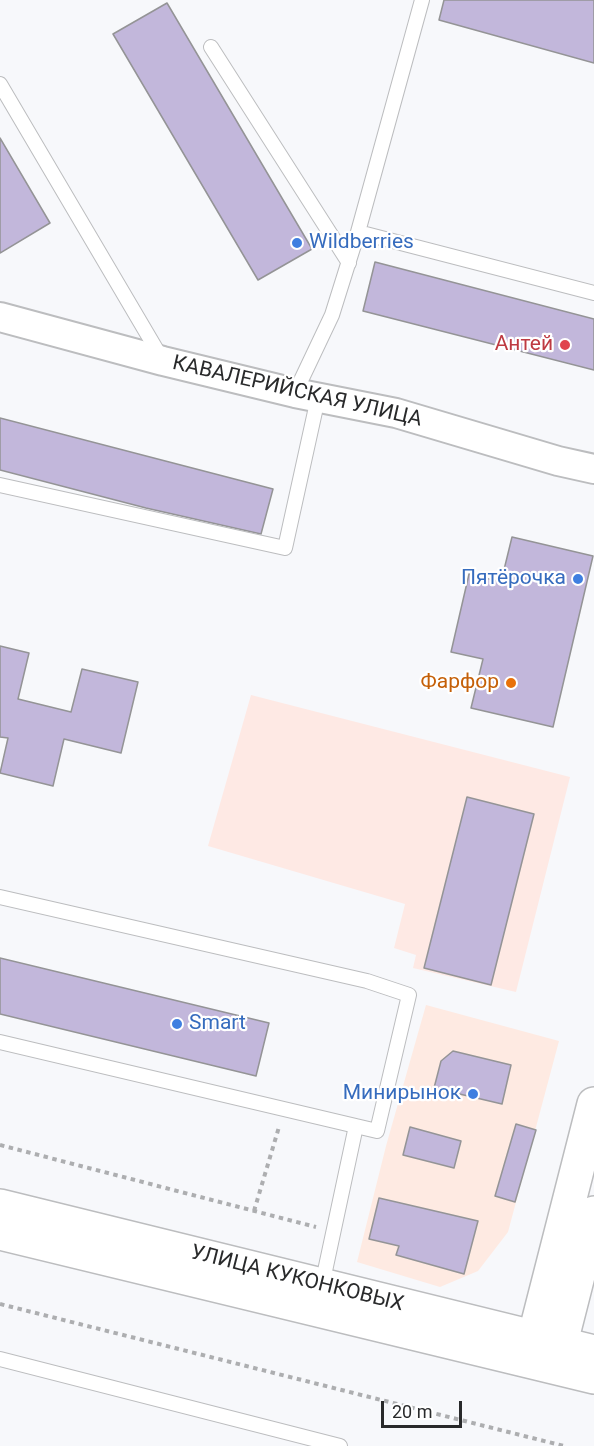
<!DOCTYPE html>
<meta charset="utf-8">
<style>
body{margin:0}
#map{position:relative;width:594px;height:1446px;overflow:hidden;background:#f7f8fb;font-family:Roboto,sans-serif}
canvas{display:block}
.scale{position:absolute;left:381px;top:1401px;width:81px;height:27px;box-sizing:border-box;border:3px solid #292a2b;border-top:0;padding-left:8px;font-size:18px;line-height:21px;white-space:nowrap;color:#292a2b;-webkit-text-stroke:4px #fff;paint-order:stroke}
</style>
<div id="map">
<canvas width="594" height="1446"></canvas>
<div class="scale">20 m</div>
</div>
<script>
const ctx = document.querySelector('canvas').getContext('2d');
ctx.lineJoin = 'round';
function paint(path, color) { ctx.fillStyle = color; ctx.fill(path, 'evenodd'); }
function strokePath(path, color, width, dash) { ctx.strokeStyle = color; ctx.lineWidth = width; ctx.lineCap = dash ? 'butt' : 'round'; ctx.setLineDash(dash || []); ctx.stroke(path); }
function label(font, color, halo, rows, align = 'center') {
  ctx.font = font + ' Roboto,sans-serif'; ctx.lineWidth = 4.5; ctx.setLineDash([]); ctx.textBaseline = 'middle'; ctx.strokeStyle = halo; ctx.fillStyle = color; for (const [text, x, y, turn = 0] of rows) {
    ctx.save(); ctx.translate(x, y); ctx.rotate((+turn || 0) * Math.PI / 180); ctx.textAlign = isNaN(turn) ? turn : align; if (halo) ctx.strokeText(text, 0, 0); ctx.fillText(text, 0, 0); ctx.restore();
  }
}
paint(new Path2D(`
 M426,1005L559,1041L508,1232L478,1271L440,1287L357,1262L386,1146Z`), '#feeae2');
paint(new Path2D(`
 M251,695L570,777L516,992L413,968L416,955L394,948L405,904L208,846Z`), '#fee9e4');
const building = new Path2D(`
 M444,0H594V63L439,20Z
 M167,3L312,249L258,280L113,34Z
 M0,138L50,223L0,253Z
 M375,262L594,319V370L363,311Z
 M0,418L273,489L261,534L146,508L0,470Z
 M512,537L593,556L553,727L471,708L483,659L451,652L469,574L501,582Z
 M0,646L29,653L18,699L71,712L82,669L138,682L121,753L64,739L53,786L0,773L8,738L0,737Z
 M467,797L534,814L491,985L424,968Z
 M0,958L269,1023L256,1076L0,1014Z
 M453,1051L511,1065L502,1104L434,1088L441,1061Z
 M516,1124L536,1130L515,1202L495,1196Z
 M410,1127L461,1141L454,1168L403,1155Z
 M379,1198L478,1221L464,1274L396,1255L399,1246L369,1239Z`);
paint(building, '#c2b7db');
strokePath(building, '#949496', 1.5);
const service = new Path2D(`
 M211,47L349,263
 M0,84L162,359
 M358,232L594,293
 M295,393L332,315L358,232L422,0
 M0,485L285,548L318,398
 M0,897L367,981L409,995L377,1131L0,1042
 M322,1285L356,1126
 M0,1359L340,1446`);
const minor = new Path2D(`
 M0,317L163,361L295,393L396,413L558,461L594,469`);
const primary = new Path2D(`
 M0,1206L594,1352
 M0,1233L594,1377
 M529,1358L594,1104
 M555,1366L594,1213`);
strokePath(service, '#bcbdbf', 16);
strokePath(minor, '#bcbdbf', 32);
strokePath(primary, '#bcbdbf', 36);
strokePath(new Path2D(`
 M0,1145L316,1227
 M254,1211L279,1127
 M0,1304L564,1446`), '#adaeb0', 4, [4.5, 4.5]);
strokePath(service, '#fff', 14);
strokePath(minor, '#fff', 28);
strokePath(primary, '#fff', 33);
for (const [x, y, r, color] of [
 [297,243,6,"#3f7fe0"],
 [565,345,6,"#e0444e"],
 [578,579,6,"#3f7fe0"],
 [511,683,6,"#e8710a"],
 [177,1024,6,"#3f7fe0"],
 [473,1094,6,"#3f7fe0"]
]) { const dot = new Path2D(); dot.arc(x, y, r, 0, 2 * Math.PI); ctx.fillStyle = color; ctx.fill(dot); strokePath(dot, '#fff', 2); }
label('21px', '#366cbe', '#fff', [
 ["Wildberries",309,243],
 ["Пятёрочка",566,579,"right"],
 ["Smart",189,1024],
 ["Минирынок",461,1094,"right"]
], 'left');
label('21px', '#be3a42', '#fff', [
 ["Антей",553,345]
], 'right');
label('21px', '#292a2b', '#fff', [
 ["КАВАЛЕРИЙСКАЯ УЛИЦА",297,392,13],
 ["УЛИЦА КУКОНКОВЫХ",297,1279,14]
]);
label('21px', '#c56008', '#fff', [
 ["Фарфор",499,683]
], 'right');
</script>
